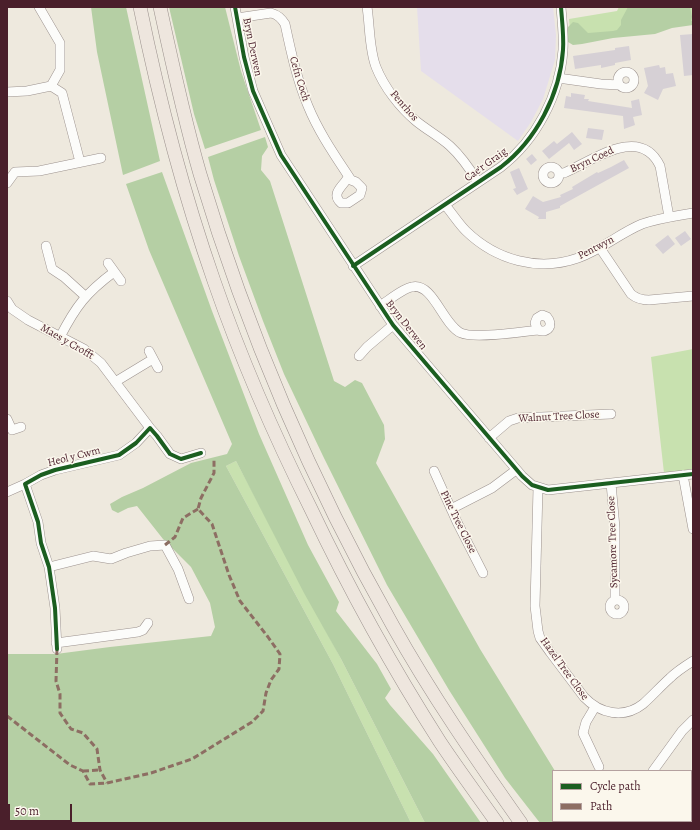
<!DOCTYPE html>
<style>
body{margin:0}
#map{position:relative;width:700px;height:830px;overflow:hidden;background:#eee9de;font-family:Alegreya,serif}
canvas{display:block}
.frame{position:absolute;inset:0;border:8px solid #4a1f2b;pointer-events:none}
.legend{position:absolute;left:552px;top:770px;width:140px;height:52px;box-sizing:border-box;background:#fbf7ec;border:1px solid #b4a19f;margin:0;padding:5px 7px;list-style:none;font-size:12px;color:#4a1f2b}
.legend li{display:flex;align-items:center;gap:8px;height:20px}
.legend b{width:20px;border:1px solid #b4a19f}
.scale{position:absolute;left:8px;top:804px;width:64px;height:18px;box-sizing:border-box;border:2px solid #4a1f2b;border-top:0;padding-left:5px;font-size:12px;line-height:14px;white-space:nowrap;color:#4a1f2b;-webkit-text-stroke:3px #fbf7ec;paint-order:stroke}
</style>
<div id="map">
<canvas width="700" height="830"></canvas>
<div class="frame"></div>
<ul class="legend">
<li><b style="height:5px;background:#1b5e20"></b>Cycle path</li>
<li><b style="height:5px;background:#8d6e63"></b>Path</li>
</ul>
<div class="scale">50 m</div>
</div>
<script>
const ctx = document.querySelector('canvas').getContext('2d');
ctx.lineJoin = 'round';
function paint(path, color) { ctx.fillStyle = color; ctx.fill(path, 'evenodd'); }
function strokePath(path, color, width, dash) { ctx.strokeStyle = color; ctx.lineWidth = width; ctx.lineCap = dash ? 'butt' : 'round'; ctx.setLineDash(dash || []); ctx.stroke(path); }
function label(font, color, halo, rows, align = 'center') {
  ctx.font = font + ' Alegreya,serif'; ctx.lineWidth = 3; ctx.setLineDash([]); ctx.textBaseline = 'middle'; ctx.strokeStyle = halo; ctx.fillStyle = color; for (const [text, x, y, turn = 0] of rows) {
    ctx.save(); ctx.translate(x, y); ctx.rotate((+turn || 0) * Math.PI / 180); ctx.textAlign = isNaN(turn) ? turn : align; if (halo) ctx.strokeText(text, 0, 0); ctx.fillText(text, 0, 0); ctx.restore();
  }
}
paint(new Path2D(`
 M417,7H553L556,35L555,60L543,99L531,122L518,141L421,71Z`), '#e5deeb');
paint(new Path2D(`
 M619,7H693V23L571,42L569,19L617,11Z
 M693,349V469L664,473L651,357Z
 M236,461L341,659L425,823H411L333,664L226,466Z`), '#c8e1af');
paint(new Path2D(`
 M91,7H126L160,161L123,175L97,52Z
 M169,7H225L241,71L261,130L205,149L194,114Z
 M628,7H690L692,17L691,21H693V25L672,28L655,34L613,38L582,44L573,45L568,42L566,34L568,27L573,22L578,23L588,33L613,31L617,30L621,25V20Z
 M265,137L268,147L262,156L261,170L270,181L334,381L345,387L355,380L362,383L384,425L385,439L376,463L480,649L555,771H553V821H586L587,823H540L505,778L449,690L387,585L323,456L284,374L263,321L239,256L214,180L208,157Z
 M162,172L212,311L259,434L308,545L339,602L336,611L377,664L391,689L385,698L390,705L433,754L481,823H425L424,821L341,659L304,593L236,461L226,466L333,664L411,823H7V654H56L110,647L211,636L215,627L210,603L191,567L163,539L137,506L128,508L118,513L112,510L110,504L122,497L143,488L191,463L227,454L232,444L149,250L126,184Z`), '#b5cfa4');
paint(new Path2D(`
 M693,34V75L684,76L680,35Z
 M629,46L631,60L615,63V65L601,68V65L575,69L573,56L615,50V48Z
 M659,65L660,68L665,67L666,74L673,73L676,86L663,89L658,100L644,93L648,86L644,68Z
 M571,93L585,95L584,99H589L588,101L632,108L631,101L639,99L642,115L633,117L635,125L624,129L623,116L564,108L566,96L571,97Z
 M588,128L604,130L602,140L586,138Z
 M572,132L582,144L574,150L569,143L549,159L542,151L554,141L557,144Z
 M532,154L537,160L531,165L526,159Z
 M624,160L629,168L560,206V208L546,212V219H538L539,217L525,209L533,196L543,202L561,197L560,195L573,189L572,187L597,172L598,173L611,167Z
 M519,168L528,189L517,195L513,189L516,188L510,172Z
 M685,231L691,239L681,246L675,238Z
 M668,235L675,244L663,254L655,245Z`), '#d6d0d5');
const minor = new Path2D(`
 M235,7L244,57L253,91L281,155L393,325L522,476L532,485L548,490L693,474
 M367,7C370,26 369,49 376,67C384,87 400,108 416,121C427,130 440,137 450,146C462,157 470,169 478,182
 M237,18L271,13C278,15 281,18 285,24C291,52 297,80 308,106C319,133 336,157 351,180L356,182L362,188L360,195L348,203H341C330,193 344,186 348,177
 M618 80a8 8 0 1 1 16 0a8 8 0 1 1-16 0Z
 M558,78L601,84L619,85
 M51,86L62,93L80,162
 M7,92L27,91L51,86L60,70V43L39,7
 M543 175a8 8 0 1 1 16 0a8 8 0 1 1-16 0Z
 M559,173H564C592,161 640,124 660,166L669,217
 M7,183L15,172L39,171L101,158
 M445,205C452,213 458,223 466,231C496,260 538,272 578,258C601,250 620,233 642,224C659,218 676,216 693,213
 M46,246L52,269L64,277L85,296
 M600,248L631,294C637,299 642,300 649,300L693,296
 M108,263L121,281
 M353,266L501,167C536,140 560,95 563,50C564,36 562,21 561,7
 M7,301L12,309L28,320L84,349L101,363L150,428
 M380,306C388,301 403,288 412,287C433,282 443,325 461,333C474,339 522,332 538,330C548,334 554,325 547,317L542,315L537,318L535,323L538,330
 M60,337C76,306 86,293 114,272
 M149,351L158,368
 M359,356L367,347L393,325
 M115,382L153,359
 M7,419L12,430L21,427
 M489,438L509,421L518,418L611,414
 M434,471L457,522L483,573
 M683,475L693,529
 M611,483L615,528V600
 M538,488L535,606L538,631L540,638L550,652L584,697C600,714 624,719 643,704C652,696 661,686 670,678C677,671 685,666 693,661
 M7,492L25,484
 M451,509L492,488L516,470
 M49,567L93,556L111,559L126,553L150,546L165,545L178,569L189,599
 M610 607a7 7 0 1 1 14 0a7 7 0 1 1-14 0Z
 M56,643L138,632L143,630L148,623
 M57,649L55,608L49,567L41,543L38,522L25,484L41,475L55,470L119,455L136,443L150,428L157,436L170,454L181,459L201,453
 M595,707L586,722L583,733L599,767
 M653,771L682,731L693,720
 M631,823V821`);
const highway = new Path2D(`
 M140,7C159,100 183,192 214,281C241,359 274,435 311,509C349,589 392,667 440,742C458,769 478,796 497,823
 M160,7C172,63 184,119 200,174C247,331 312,483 393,626C431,694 476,759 521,823`);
strokePath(minor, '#9c928e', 10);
strokePath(highway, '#9c928e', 14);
strokePath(minor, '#fcfcfa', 9);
strokePath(highway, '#eee6de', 13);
strokePath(new Path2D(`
 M165,545L175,537L183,518L198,509
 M57,649L56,681L60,694V713L71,729L83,733L97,749L100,770L107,783
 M7,716L70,765L83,771L90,784L107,783L151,773L192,759L252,722L263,711L266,693L271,680L279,669L280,654L268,637L240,601L229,575L212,524L198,509L201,498L214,473V458
 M83,771L100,770`), '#8d6e63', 3, [6, 3]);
strokePath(new Path2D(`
 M235,7L244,57L253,91L281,155L393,325L522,476L532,485L548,490L693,474
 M353,266L501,167C536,140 560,95 563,50C564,36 562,21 561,7
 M57,649L55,608L49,567L41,543L38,522L25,484L41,475L55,470L119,455L136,443L150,428L157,436L170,454L181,459L201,453`), '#1b5e20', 4);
label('11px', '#4a1f2b', '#fbf7ec', [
 ["Bryn Derwen",252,47,78],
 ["Cefn Coch",299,79,73],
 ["Penrhos",404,106,49],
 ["Bryn Coed",592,160,-25],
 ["Cae'r Graig",486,165,-36],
 ["Pentwyn",596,248,-27],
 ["Bryn Derwen",406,325,52],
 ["Maes y Crofft",67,342,30],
 ["Walnut Tree Close",559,417,-3],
 ["Heol y Cwm",74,457,-14],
 ["Pine Tree Close",458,522,64],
 ["Sycamore Tree Close",613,542,-92],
 ["Hazel Tree Close",564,669,54]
]);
</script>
